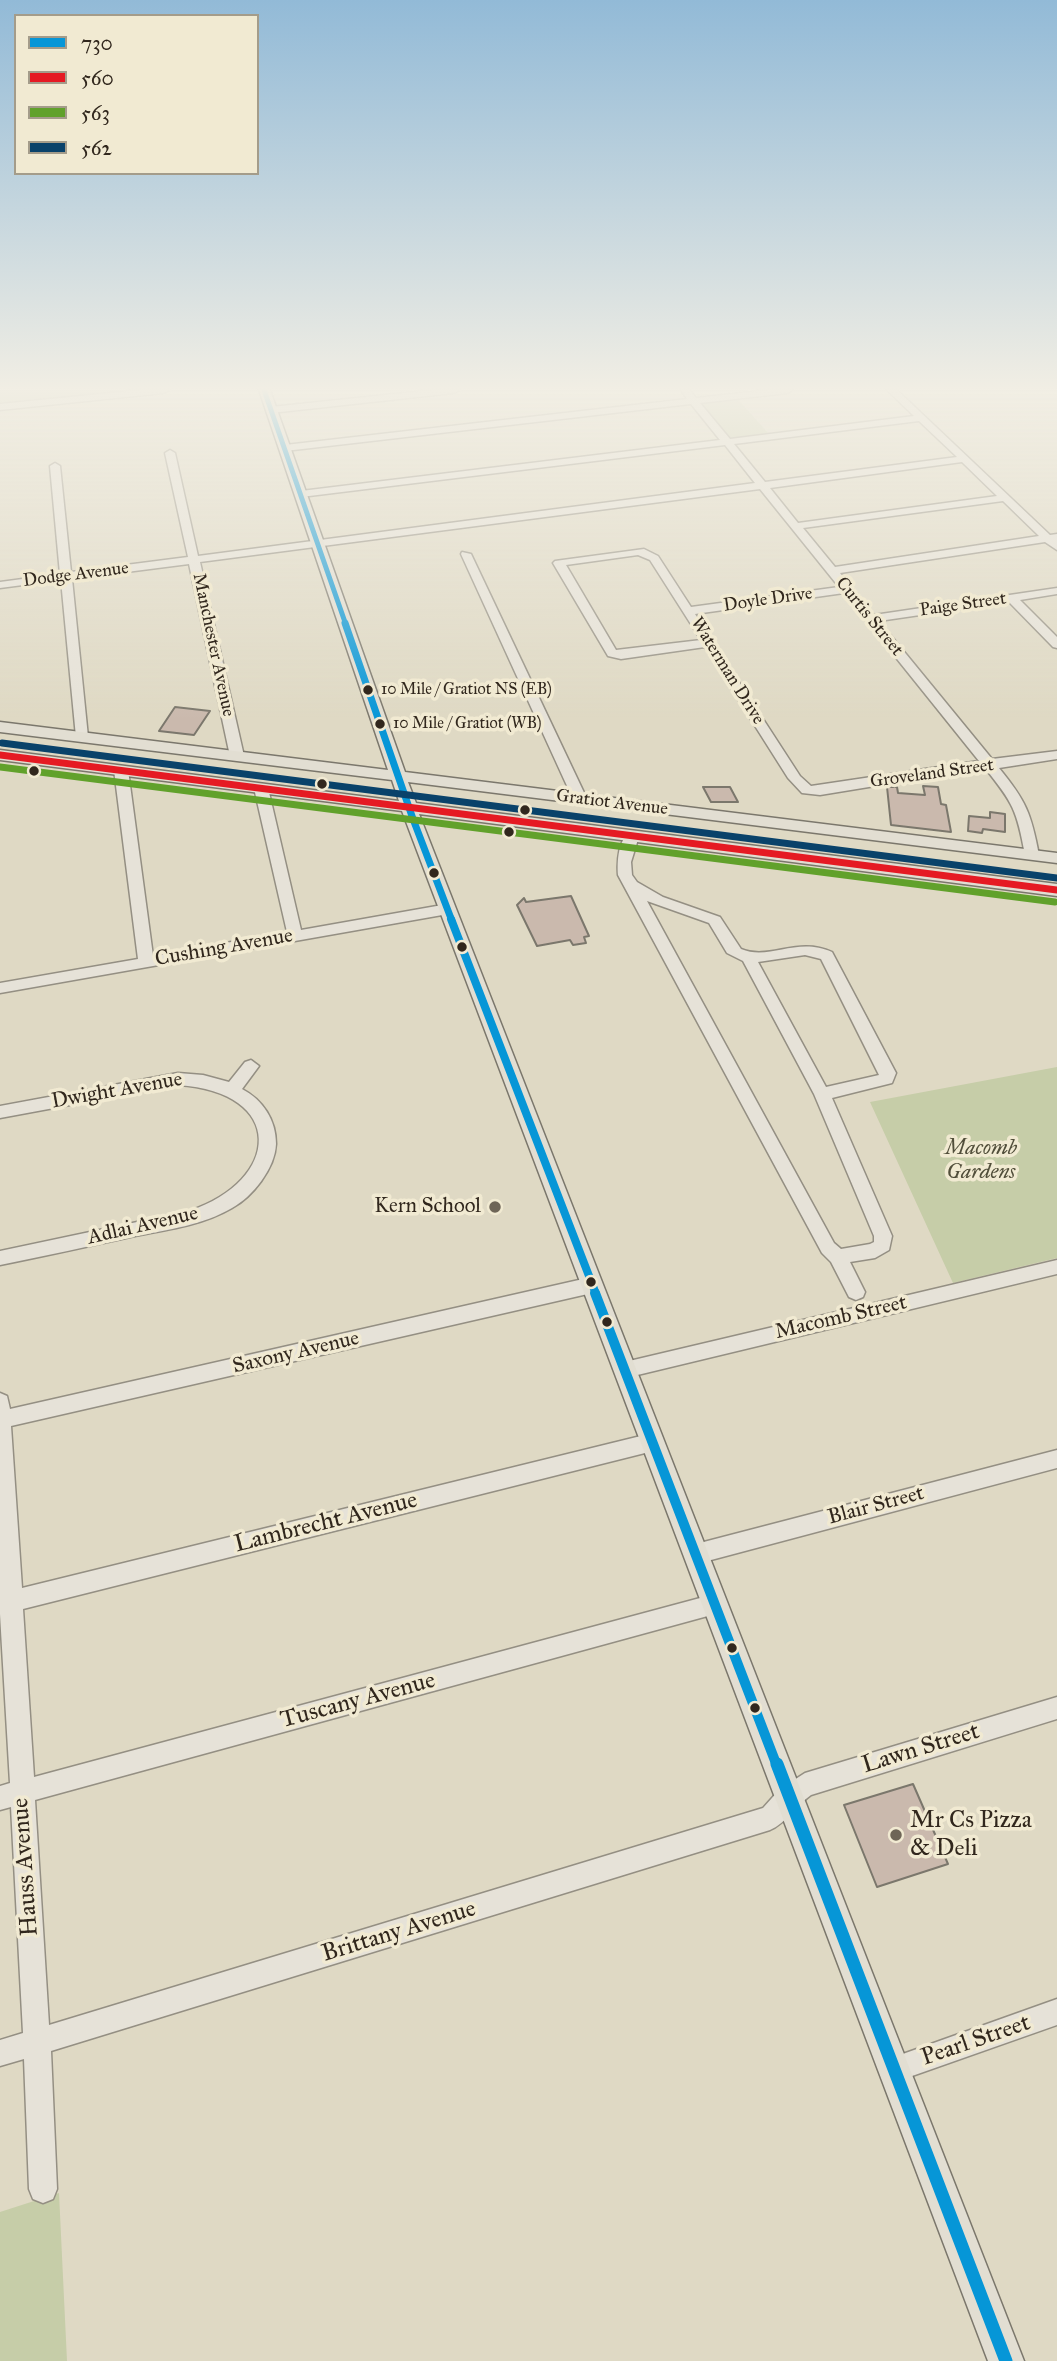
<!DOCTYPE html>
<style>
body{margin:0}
#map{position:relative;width:1057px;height:2361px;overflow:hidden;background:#dfd9c4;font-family:"IM FELL Great Primer",serif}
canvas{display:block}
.legend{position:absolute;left:14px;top:14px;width:245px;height:161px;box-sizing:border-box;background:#f1ead2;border:2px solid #a49c8a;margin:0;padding:9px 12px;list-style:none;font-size:21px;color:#31271d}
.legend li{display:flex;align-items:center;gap:14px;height:35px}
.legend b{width:35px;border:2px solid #a49c8a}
</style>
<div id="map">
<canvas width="1057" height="2361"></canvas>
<ul class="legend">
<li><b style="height:9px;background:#0696d7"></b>730</li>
<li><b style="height:9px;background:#e51a23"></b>560</li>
<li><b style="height:9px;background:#61a12b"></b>563</li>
<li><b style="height:9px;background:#09426a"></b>562</li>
</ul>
</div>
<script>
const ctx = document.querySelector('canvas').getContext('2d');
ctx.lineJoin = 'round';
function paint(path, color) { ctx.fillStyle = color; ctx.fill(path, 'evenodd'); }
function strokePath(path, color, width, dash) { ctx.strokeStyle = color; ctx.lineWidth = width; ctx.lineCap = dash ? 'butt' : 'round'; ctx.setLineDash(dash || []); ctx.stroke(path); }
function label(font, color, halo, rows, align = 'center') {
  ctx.font = font + ' "IM FELL Great Primer",serif'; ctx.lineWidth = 7; ctx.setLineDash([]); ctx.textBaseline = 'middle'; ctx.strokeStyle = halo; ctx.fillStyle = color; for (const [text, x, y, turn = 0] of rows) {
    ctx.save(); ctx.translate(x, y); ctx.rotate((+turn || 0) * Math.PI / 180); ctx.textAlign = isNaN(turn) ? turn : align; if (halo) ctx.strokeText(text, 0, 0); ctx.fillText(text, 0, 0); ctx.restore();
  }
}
paint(new Path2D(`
 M0,390H129L0,403Z
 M736,397L769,434L730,439L699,402Z
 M1057,1067V1258L953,1283L870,1102Z
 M59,2193L67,2361H0V2212Z`), '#c6cda8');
const building = new Path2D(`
 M175,707L210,711L194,735L159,731Z
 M923,786L938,787L941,804L946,805L951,832L891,825L887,787H897L898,793L925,795Z
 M703,787H730L738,802H711Z
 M990,812L1005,814V832L983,829L982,833L968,831L969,816L990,818Z
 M571,896L589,936L584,937L586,943L573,945L570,940L537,946L517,905L524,898L526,902Z
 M913,1784L948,1864L877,1887L844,1805Z`);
paint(building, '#cab9ad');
strokePath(building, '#7b776c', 2);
const minor = new Path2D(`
 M141,390H169L164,393L0,410V404Z
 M432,390H459L454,393L271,413L266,410L271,407Z
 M681,390H690L696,398L768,390H792L788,393L700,403L730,439L914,416L887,390H897L1050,535L1057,534V550L1045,542L840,573L874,615L1057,588V594L1020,600L1057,637V648L1053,647L1009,602L879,621L992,759L1057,751V759L999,768C1026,801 1031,813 1039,855L1037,858L1032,859L1025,855C1017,810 1013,803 985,768L820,795L802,793L788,778L705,647L621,659L608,656L553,563L555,561L644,549L658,556L691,607L839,587L760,489L200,562L244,756L237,760L230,756L189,564L72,579L88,737L82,741L76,737L61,580L0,588V582L60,574L50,466L55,463L60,466L71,572L188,557L165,453L170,450L175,453L198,556L755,483L725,445L301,497L296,494L301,491L720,440L691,404L285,451L280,448L285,445L687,399ZM919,421L957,457L765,482L734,444ZM962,462L997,496L798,523L770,488ZM1003,501L1039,536L835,567L803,528ZM638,555L650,560L701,640L616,650L566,565ZM844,593L979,761L811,786L800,776L695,614Z
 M462,552L471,554L587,799L585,802H575L573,799L461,554Z
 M121,766L128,770L153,956L287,932L254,788L261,784L268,788L301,930L448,904L455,909L448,914L0,993V983L138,959L114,770Z
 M632,832L639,836L631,862L632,875L637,882L663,897L720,917L741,949C770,961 797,936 832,952L896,1073L892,1083L832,1098L892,1236L889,1250L875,1258L850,1262L865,1292L863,1297L856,1300L849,1297L831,1262L822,1253L618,875C617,862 618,837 632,832ZM647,901L709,923L727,953L743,961L814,1094L874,1236V1242L870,1244L841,1249L834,1243ZM805,955L821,959L879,1075L826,1087L758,962Z
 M251,1060L259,1066L242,1089C263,1100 276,1120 276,1144C275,1169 252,1197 232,1208C203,1225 168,1230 135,1236C90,1246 45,1256 0,1265V1251L189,1211C282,1180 286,1092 178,1085L0,1118V1106L178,1073L203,1075L229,1082L245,1062Z
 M1057,1260V1274L625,1378L618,1376L615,1370L618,1364L625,1362Z
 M592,1277L599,1280L601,1285L599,1290L592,1293L11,1426L22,1588L653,1433L660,1436L663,1442L660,1448L653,1451L23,1609L34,1777L715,1594L723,1597L726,1604L723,1611L715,1614L35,1800L49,2025L763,1808L780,1789L805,1773L1057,1697V1719L811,1795C797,1805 786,1823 770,1830L51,2051L57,2189L53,2199L43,2203L33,2199L29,2189L24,2059L0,2066V2040L23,2033L11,1807L0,1810V1786L10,1783L0,1614V1393L7,1396L10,1409Z
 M1057,1450V1468L696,1564L688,1561L685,1554L688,1547L696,1544Z
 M1057,1999V2025L895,2082L886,2078L882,2069L886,2060Z`);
const major = new Path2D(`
 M259,390H270L405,772L1057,853V863L408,782L416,803L1057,884V896L419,814L1024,2361H988L402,811L0,760V750L399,801L392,780L0,732V722L388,770Z`);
strokePath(minor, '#948f83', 3);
strokePath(major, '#7b776c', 3);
paint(minor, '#e6e2d8');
paint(major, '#e2ded2');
strokePath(new Path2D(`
 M264,390L346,625`), '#0696d7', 5);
strokePath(new Path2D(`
 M345,623L413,819L452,921`), '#0696d7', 7);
strokePath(new Path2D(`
 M451,919L596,1294`), '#0696d7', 8);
strokePath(new Path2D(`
 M595,1293L777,1766`), '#0696d7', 10);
strokePath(new Path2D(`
 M777,1764L1006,2361`), '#0696d7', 13);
strokePath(new Path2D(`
 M0,755L1057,890`), '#e51a23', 7);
strokePath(new Path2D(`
 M0,767L1055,902`), '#61a12b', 7);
strokePath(new Path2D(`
 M2,743L1057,878`), '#09426a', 7);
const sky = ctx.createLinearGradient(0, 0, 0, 720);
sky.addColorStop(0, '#92bad7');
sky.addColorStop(0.54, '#f1eee4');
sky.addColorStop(1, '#f1eee400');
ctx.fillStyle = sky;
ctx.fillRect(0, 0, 1057, 720);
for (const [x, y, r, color] of [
 [368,690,6,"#31271d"],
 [380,724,6,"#31271d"],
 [34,771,6,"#31271d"],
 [322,784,6,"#31271d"],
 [525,810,6,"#31271d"],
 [509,832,6,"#31271d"],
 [434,873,6,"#31271d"],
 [462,947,6,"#31271d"],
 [495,1207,7,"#6e6557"],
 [591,1282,6,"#31271d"],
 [607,1322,6,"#31271d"],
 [732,1648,6,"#31271d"],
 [755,1708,6,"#31271d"],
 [896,1835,7,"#6e6557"]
]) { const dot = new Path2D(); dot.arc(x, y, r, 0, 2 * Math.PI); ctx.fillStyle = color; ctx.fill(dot); strokePath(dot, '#f1ead2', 2.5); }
label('16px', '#31271d', '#f1ead2', [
 ["10 Mile / Gratiot NS (EB)",381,690],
 ["10 Mile / Gratiot (WB)",393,724]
], 'left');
label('18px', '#31271d', '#f1ead2', [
 ["Dodge Avenue",76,575,-7],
 ["Doyle Drive",768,600,-8],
 ["Paige Street",963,605,-8],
 ["Curtis Street",869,617,51],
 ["Manchester Avenue",213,645,78],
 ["Waterman Drive",727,671,58],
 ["Groveland Street",932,774,-8],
 ["Gratiot Avenue",612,803,7]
]);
label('21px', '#31271d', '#f1ead2', [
 ["Cushing Avenue",224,948,-10],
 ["Dwight Avenue",117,1091,-10],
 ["Adlai Avenue",143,1226,-13],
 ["Macomb Street",841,1318,-13],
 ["Saxony Avenue",296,1353,-13],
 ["Blair Street",876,1506,-15]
]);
label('italic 21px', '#514e3a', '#f1ead2', [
 ["Macomb",981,1149],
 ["Gardens",981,1173]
]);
label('21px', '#31271d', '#f1ead2', [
 ["Kern School",481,1207]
], 'right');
label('24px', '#31271d', '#f1ead2', [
 ["Lambrecht Avenue",326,1523,-14],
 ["Tuscany Avenue",358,1701,-15],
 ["Lawn Street",921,1749,-17],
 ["Hauss Avenue",26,1867,-94],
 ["Brittany Avenue",399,1932,-17],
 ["Pearl Street",976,2041,-19]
]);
label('24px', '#31271d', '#f1ead2', [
 ["Mr Cs Pizza",910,1821],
 ["& Deli",910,1849]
], 'left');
</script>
